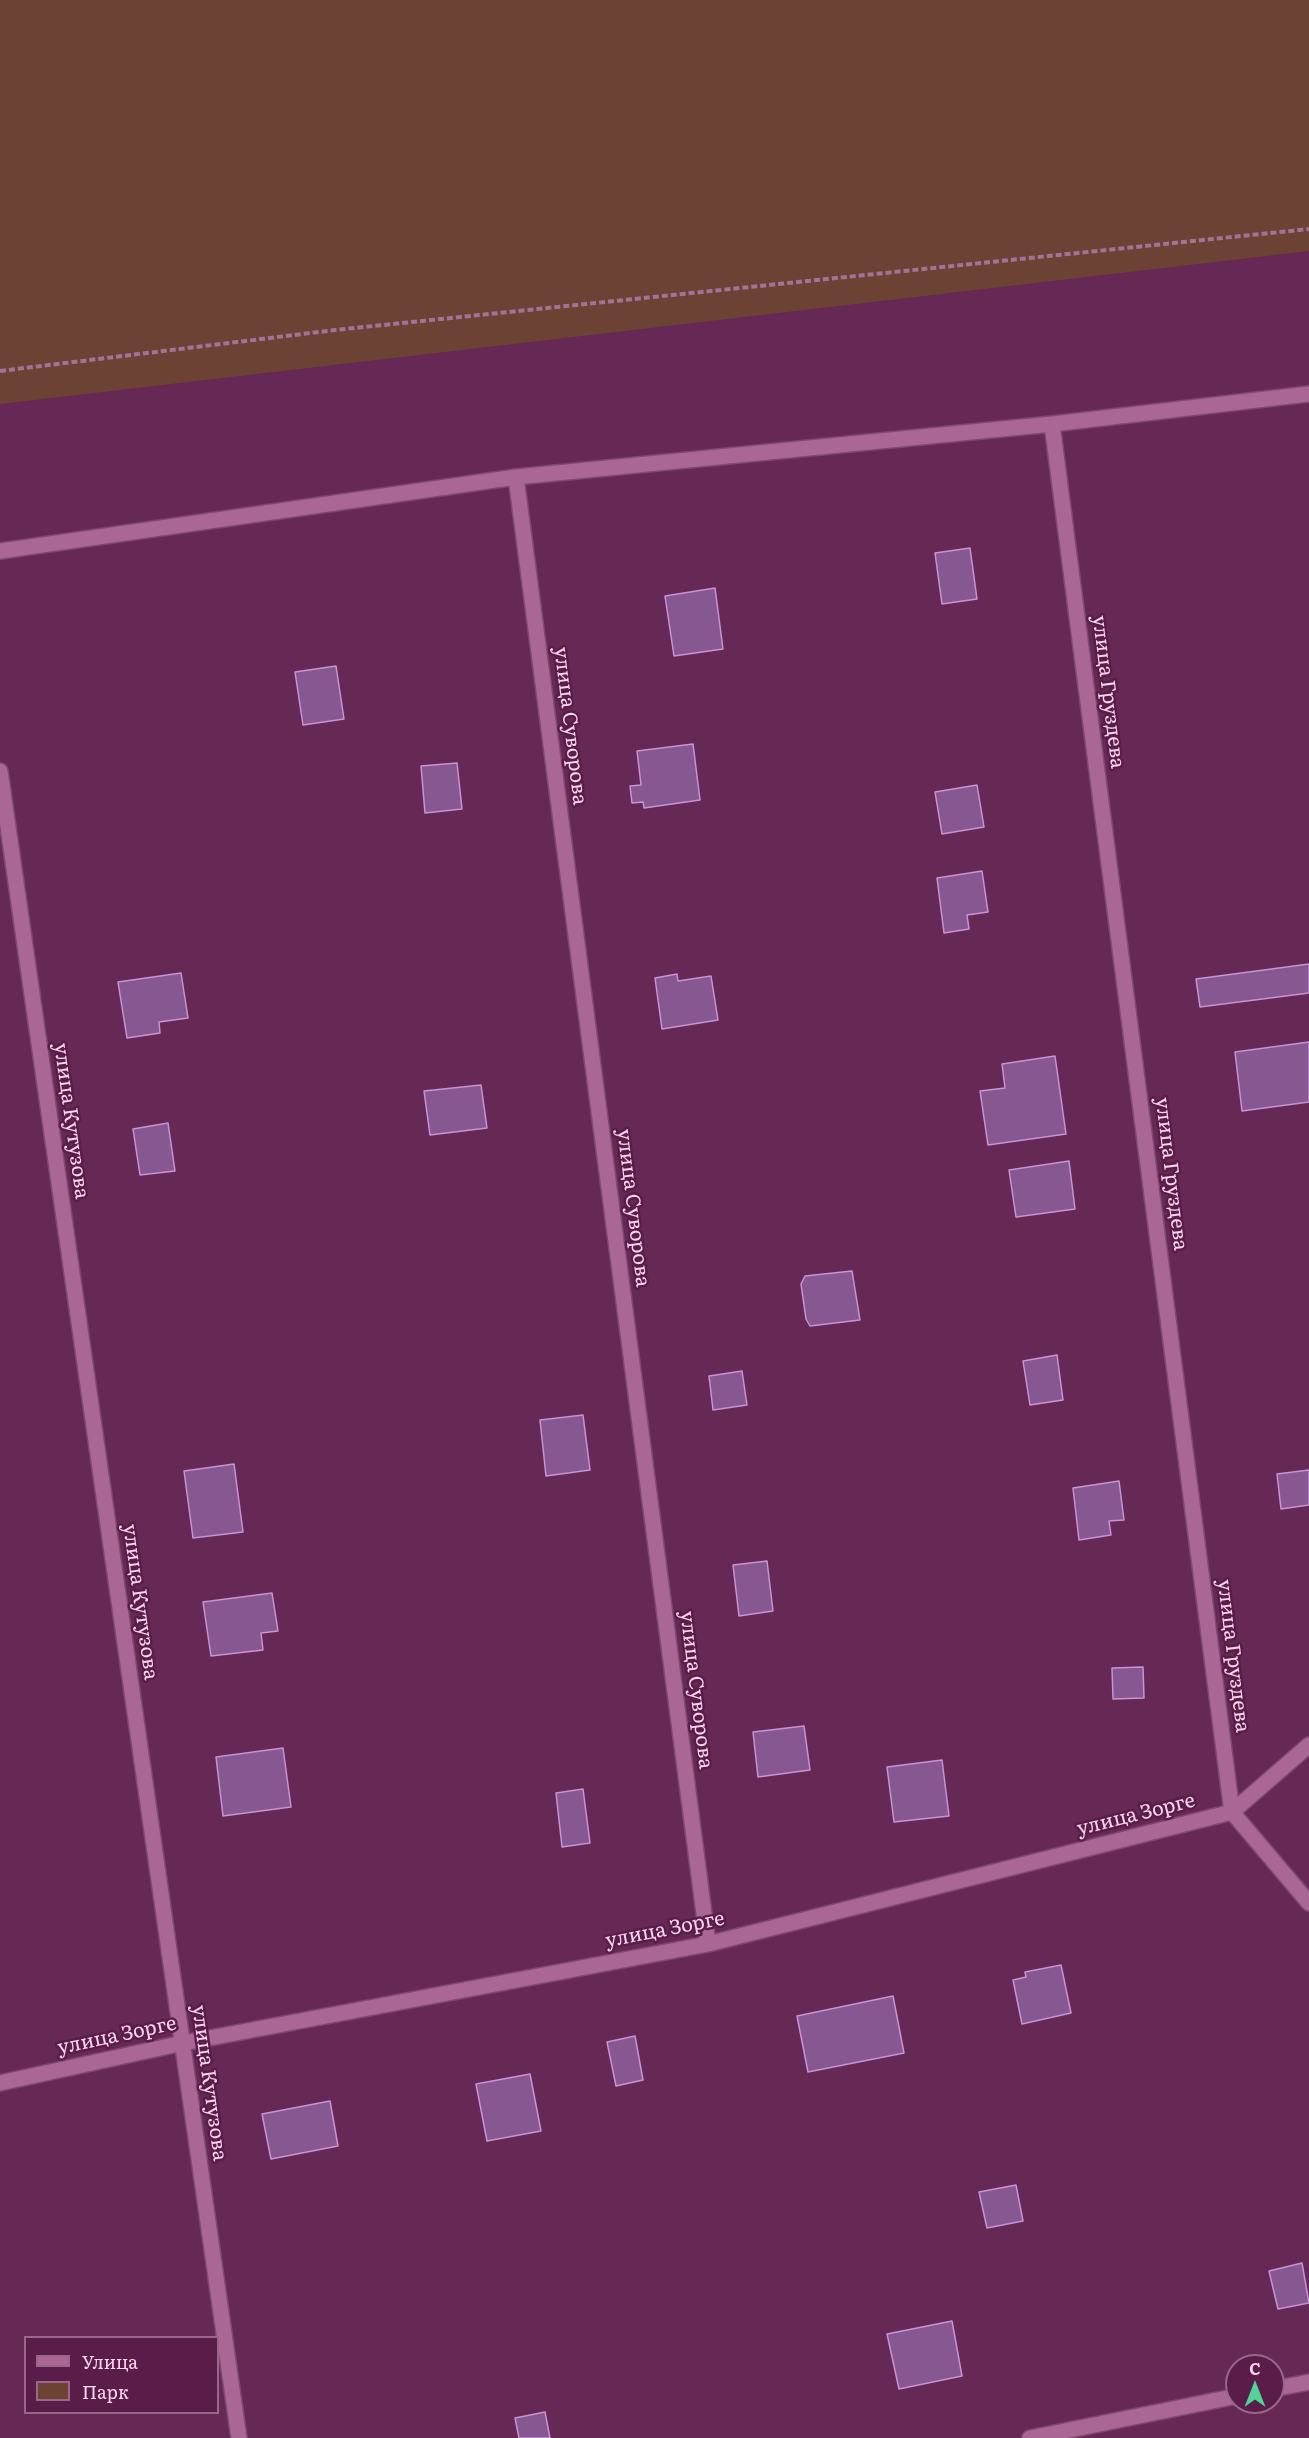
<!DOCTYPE html>
<meta charset="utf-8">
<style>
body{margin:0}
#map{position:relative;width:1309px;height:2438px;overflow:hidden;background:#662855;font-family:Literata,serif}
canvas{display:block}
.legend{position:absolute;left:24px;top:2336px;width:195px;height:78px;box-sizing:border-box;background:#5a1d4a;border:2px solid #9a678b;margin:0;padding:8px 10px;list-style:none;font-size:18px;color:#fbd5ed}
.legend li{display:flex;align-items:center;gap:12px;height:30px}
.legend b{width:30px;border:2px solid #9a678b}
.north{position:absolute;left:1225px;top:2354px;width:60px;height:60px;box-sizing:border-box;background:#5a1d4a;border:2px solid #9a678b;border-radius:50%;rotate:0deg;font-size:16px;font-weight:700;line-height:24px;text-align:center;color:#fbd5ed}
.north::after{content:'';display:block;margin:auto;width:21px;height:27px;background:#52d397;clip-path:polygon(50% 0,100% 100%,50% 72%,0 100%)}
</style>
<div id="map">
<canvas width="1309" height="2438"></canvas>
<ul class="legend">
<li><b style="height:8px;background:#aa6694"></b>Улица</li>
<li><b style="height:16px;background:#6c4234"></b>Парк</li>
</ul>
<div class="north">С</div>
</div>
<script>
const ctx = document.querySelector('canvas').getContext('2d');
ctx.lineJoin = 'round';
function paint(path, color) { ctx.fillStyle = color; ctx.fill(path, 'evenodd'); }
function strokePath(path, color, width, dash) { ctx.strokeStyle = color; ctx.lineWidth = width; ctx.lineCap = dash ? 'butt' : 'round'; ctx.setLineDash(dash || []); ctx.stroke(path); }
function label(font, color, halo, rows, align = 'center') {
  ctx.font = font + ' Literata,serif'; ctx.lineWidth = 5; ctx.setLineDash([]); ctx.textBaseline = 'middle'; ctx.strokeStyle = halo; ctx.fillStyle = color; for (const [text, x, y, turn = 0] of rows) {
    ctx.save(); ctx.translate(x, y); ctx.rotate((+turn || 0) * Math.PI / 180); ctx.textAlign = isNaN(turn) ? turn : align; if (halo) ctx.strokeText(text, 0, 0); ctx.fillText(text, 0, 0); ctx.restore();
  }
}
paint(new Path2D(`
 M0,0H1309V251L0,404Z`), '#6c4234');
const building = new Path2D(`
 M970,548L977,599L942,604L935,553Z
 M715,588L723,649L674,656L665,596Z
 M336,666L344,719L303,725L295,672Z
 M693,744L700,800L644,808L643,802L632,803L630,786L641,785L637,751Z
 M457,763L462,809L425,813L421,766Z
 M977,785L984,827L942,834L935,792Z
 M982,871L988,912L967,915L969,929L944,933L937,878Z
 M1309,964V993L1200,1007L1196,979Z
 M181,973L188,1018L159,1022L160,1033L127,1038L118,982Z
 M677,974L678,981L711,976L718,1020L662,1029L655,978Z
 M1309,1042V1102L1242,1111L1235,1052Z
 M1055,1056L1066,1134L988,1145L980,1091L1005,1088L1002,1064Z
 M481,1085L487,1128L430,1135L424,1091Z
 M168,1123L175,1171L140,1175L133,1129Z
 M1069,1161L1075,1209L1016,1217L1009,1170Z
 M852,1271L860,1320L810,1326L806,1319L801,1284L805,1276Z
 M1057,1355L1063,1400L1030,1405L1023,1361Z
 M742,1371L747,1405L713,1410L709,1376Z
 M583,1415L590,1470L546,1476L540,1420Z
 M234,1464L243,1532L193,1538L184,1471Z
 M1309,1470V1505L1281,1509L1277,1474Z
 M1119,1481L1124,1520L1109,1521L1111,1535L1079,1540L1073,1488Z
 M767,1561L773,1611L739,1616L733,1565Z
 M272,1593L278,1631L261,1633L263,1650L211,1656L203,1602Z
 M1143,1667L1144,1698L1113,1699L1112,1668Z
 M804,1726L810,1770L758,1777L753,1732Z
 M283,1748L291,1807L223,1816L216,1757Z
 M942,1760L949,1816L894,1822L887,1767Z
 M583,1789L590,1843L562,1847L556,1793Z
 M1061,1965L1071,2013L1022,2024L1013,1980L1026,1977L1025,1972Z
 M893,1996L904,2053L808,2072L797,2016Z
 M635,2036L643,2080L616,2086L607,2042Z
 M530,2074L541,2131L487,2141L476,2084Z
 M330,2101L338,2146L271,2159L262,2114Z
 M1016,2185L1023,2221L987,2228L979,2192Z
 M1302,2263L1309,2303L1278,2309L1269,2271Z
 M952,2321L962,2376L899,2389L887,2334Z
 M545,2412L550,2438H519L515,2418Z`);
paint(building, '#875792');
strokePath(building, '#c894d4', 1.5);
const street = new Path2D(`
 M1052,424L1232,1812L1309,1903
 M516,477L708,1944
 M0,551L516,477L1052,424L1309,394
 M0,771L239,2438
 M0,2083L183,2043L708,1944L1232,1812L1309,1745
 M1273,2389L1309,2382
 M1030,2438L1237,2396`);
strokePath(street, '#7e4870', 18);
strokePath(new Path2D(`
 M0,371L335,330L1309,229`), '#a57195', 4, [6, 3]);
strokePath(street, '#aa6694', 15);
label('20px', '#fbd5ed', '#5a1d4a', [
 ["улица Груздева",1108,692,83],
 ["улица Суворова",570,726,83],
 ["улица Кутузова",71,1121,82],
 ["улица Груздева",1171,1174,83],
 ["улица Суворова",633,1208,83],
 ["улица Кутузова",140,1602,82],
 ["улица Груздева",1233,1656,83],
 ["улица Суворова",696,1690,83],
 ["улица Зорге",1136,1815,-14],
 ["улица Зорге",665,1930,-11],
 ["улица Зорге",117,2036,-12],
 ["улица Кутузова",209,2083,82]
]);
</script>
